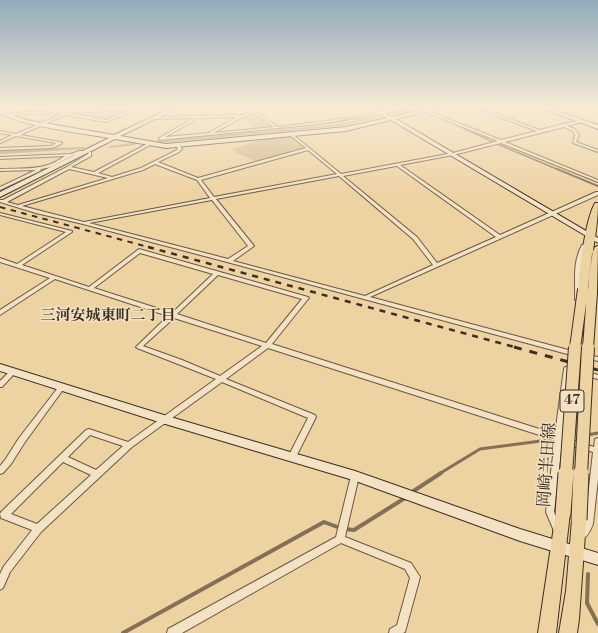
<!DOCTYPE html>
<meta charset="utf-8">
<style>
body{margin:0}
canvas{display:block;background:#edd2a2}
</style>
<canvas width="598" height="633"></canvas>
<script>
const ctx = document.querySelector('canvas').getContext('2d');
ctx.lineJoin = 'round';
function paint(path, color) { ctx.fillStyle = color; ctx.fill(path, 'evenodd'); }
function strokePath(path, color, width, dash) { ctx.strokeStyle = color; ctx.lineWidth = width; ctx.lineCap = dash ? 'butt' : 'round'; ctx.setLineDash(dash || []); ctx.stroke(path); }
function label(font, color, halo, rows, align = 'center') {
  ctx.font = font + ' "Libre Bodoni","Noto Serif JP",serif'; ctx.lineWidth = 3; ctx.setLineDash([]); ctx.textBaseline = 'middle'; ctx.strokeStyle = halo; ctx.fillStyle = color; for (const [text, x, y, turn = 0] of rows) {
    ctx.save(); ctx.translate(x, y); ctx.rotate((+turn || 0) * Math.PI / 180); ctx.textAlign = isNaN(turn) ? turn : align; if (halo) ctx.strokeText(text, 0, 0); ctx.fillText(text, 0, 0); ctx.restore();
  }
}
paint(new Path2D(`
 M128,111L104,121L67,113L72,112Z
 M255,113L272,127L256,129L244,119Z
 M290,136L305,149L257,162L235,152L236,151L232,149L268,138Z`), '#cfb68c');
strokePath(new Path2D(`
 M444,119L495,143L559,170
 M202,136L337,122L416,107`), '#837055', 1.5);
strokePath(new Path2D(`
 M557,169L598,186`), '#837055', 2);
strokePath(new Path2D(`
 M587,435L598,433
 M439,474L480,449L556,439`), '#837055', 3);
strokePath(new Path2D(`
 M412,492L441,473
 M345,529L354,530L405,498
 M588,574L587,603L598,624
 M123,633L324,522L340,528`), '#837055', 4);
paint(new Path2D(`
 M418,107H426L340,126L158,143L156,142L158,141L340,124Z
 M133,143H135V145L110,148L108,147L110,146Z
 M82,147H84V149L0,154V150Z`), '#b19b77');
const street = new Path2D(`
 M159,107H185L183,108L129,110L131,111L130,112L106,122L65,115L20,135L60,142L62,143L61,144L52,148L0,150V148L51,146L56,143L16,136L0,143V141L12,135L0,133V131L16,134L64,113L5,115L3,114L4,113ZM129,110L106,120L67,113Z
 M408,107H414L381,114L318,124L160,140H159V138L194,118L154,119L152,118L154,117L243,115L245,116L213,133L274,127L252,112L251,111L253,110L278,127L349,118ZM237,117L210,132V133L165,137L199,118Z
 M472,107H477L540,130L563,124L582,120V122L567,126L575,129L579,135L576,142L598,150V152L573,143L575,135L573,131L564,127L505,142L598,180V182L501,143L453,155L400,165L500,235L596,192H598V195L370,297L572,351L598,357V361L571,355L227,262L83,224L36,213L0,202V200H3L67,167L88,154L89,152H91V156L71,167L94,172L149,143L151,144L150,145L98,173L112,177L141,168L177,150L178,149L176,145L178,144H179L182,149L179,152L158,162L198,178L306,148L290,135V133H291L341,174L453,153L498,141L425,112V110H426L501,140L537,131ZM308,150L337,174L214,197L201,180ZM155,164L197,180L210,198L84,222L22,206L143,170ZM396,166H397L496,237L437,263L417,237L343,176ZM69,169L108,178L18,205L7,202ZM339,176L413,239L433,265L365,296L233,261L254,246L216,199ZM212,200L248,246L228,259L89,223Z
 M79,151H84L86,152L72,156L51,167L41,169L40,171L0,190V187L36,170L0,171V169C16,168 33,170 48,165C54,163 60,159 65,156L0,159V157L71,154Z
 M0,213L72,231V232L22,265L89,287L139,249L308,297L309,298L308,299L272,344L555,434L564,369L565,367H567L576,368L577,370L576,372H570L563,437L594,447L595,439L598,438V479L593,524C591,529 587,538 581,540L578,539L577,536L585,523L593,452L562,443L554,512L561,528L560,531L557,532L554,531L546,512L555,440L268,348L226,379L315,415L316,417L295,459L292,460L289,459L288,457L308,418L222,382L132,447L41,532L10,572L3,588L0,590V574L4,566L32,530L1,518L0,514L1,512L86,430L89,429L128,442L216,379L178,364L137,348L136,347L137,346L168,316L55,279L0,315V310L50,278L0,262V258L17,264L66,232L0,215ZM140,253L213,274L172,313L94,288ZM218,275L302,299L266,343L177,314ZM174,318L262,346L220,376L182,360L143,346ZM90,435L123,446L96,470L68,457ZM63,462L91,475L37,524L11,514Z
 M589,243L592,245L586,247C578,266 582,281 581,300L578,302L575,300C576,280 572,264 582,245Z
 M12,369H16L17,371L2,387H0V381Z
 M582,371H584L598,375V379L582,375L581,373Z
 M60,385H64L65,387L25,442L11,464L3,473L0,474V466L5,460L19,438Z
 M355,473L358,474L359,476L345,537L411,563L420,577L405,632L403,633H389L390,629L397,625L410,578L405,569L341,543L182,633H167L168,629L336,537L351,476L352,474Z`);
const secondary = new Path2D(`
 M174,107H180L120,136L166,144L346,127L387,118L369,107H374L392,117L436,107H444L396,119L598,238V243L391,120L346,131L166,148L115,139L0,197V192L109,138C88,134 13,125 0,112V108L7,113L26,120L114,135Z
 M256,107H262L245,117L241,116Z
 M538,107H545L598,125V129Z
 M0,364L167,416L355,471L520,529L598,553V565L520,541L353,480L162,423L0,371Z`);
const primary = new Path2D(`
 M595,203H598C598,232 590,260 588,289L583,292L578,289C580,268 585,221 595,203Z
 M598,246L597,293L592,296L587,293L592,254L595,247Z
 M563,507L568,509L570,513L556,633H538L556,513L558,509Z
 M579,514L584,515L586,520L579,619L577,633H559L566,591L572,520L574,515Z`);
strokePath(street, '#695843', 2);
strokePath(secondary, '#3d2f23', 2);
strokePath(primary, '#3d2f23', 2);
paint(street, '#f3e2c3');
paint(secondary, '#f3e2c3');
paint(primary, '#edd2a2');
strokePath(new Path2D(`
 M0,207L152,248`), '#3d2f23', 2, [5.5, 5.5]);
strokePath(new Path2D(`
 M148,247L518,348`), '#3d2f23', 2.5, [6, 6]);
strokePath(new Path2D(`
 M514,347L598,370`), '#3d2f23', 3, [8, 8]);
const primaryBridgeFar2 = new Path2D(`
 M575,348L583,289
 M588,348L592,293`);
const primaryBridgeFar1 = new Path2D(`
 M566,474L575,347
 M581,474L588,347`);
const primaryBridge = new Path2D(`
 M563,513L566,473
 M579,520L581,473`);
strokePath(primaryBridgeFar2, '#3d2f23', 12, []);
strokePath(primaryBridgeFar1, '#3d2f23', 14, []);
strokePath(primaryBridge, '#3d2f23', 17, []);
strokePath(primaryBridgeFar2, '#edd2a2', 10);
strokePath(primaryBridgeFar1, '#edd2a2', 12);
strokePath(primaryBridge, '#edd2a2', 15);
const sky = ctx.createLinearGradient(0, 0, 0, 196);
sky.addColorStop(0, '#92aabb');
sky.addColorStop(0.55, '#f7ebd5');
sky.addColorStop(1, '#f7ebd500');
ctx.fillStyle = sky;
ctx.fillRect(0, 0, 598, 196);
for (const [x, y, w] of [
 [572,401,24]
]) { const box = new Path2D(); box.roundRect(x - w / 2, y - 11, w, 22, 3); ctx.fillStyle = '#f3e2c3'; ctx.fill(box); strokePath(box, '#3d2f23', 1); }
label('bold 13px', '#3d2f23', null, [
 ["47",572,401]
]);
label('bold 15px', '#3d2f23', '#f3e2c3', [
 ["三河安城東町二丁目",108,316]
]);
label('17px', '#3d2f23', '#f3e2c3', [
 ["岡崎半田線",548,465,-86]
]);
</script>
